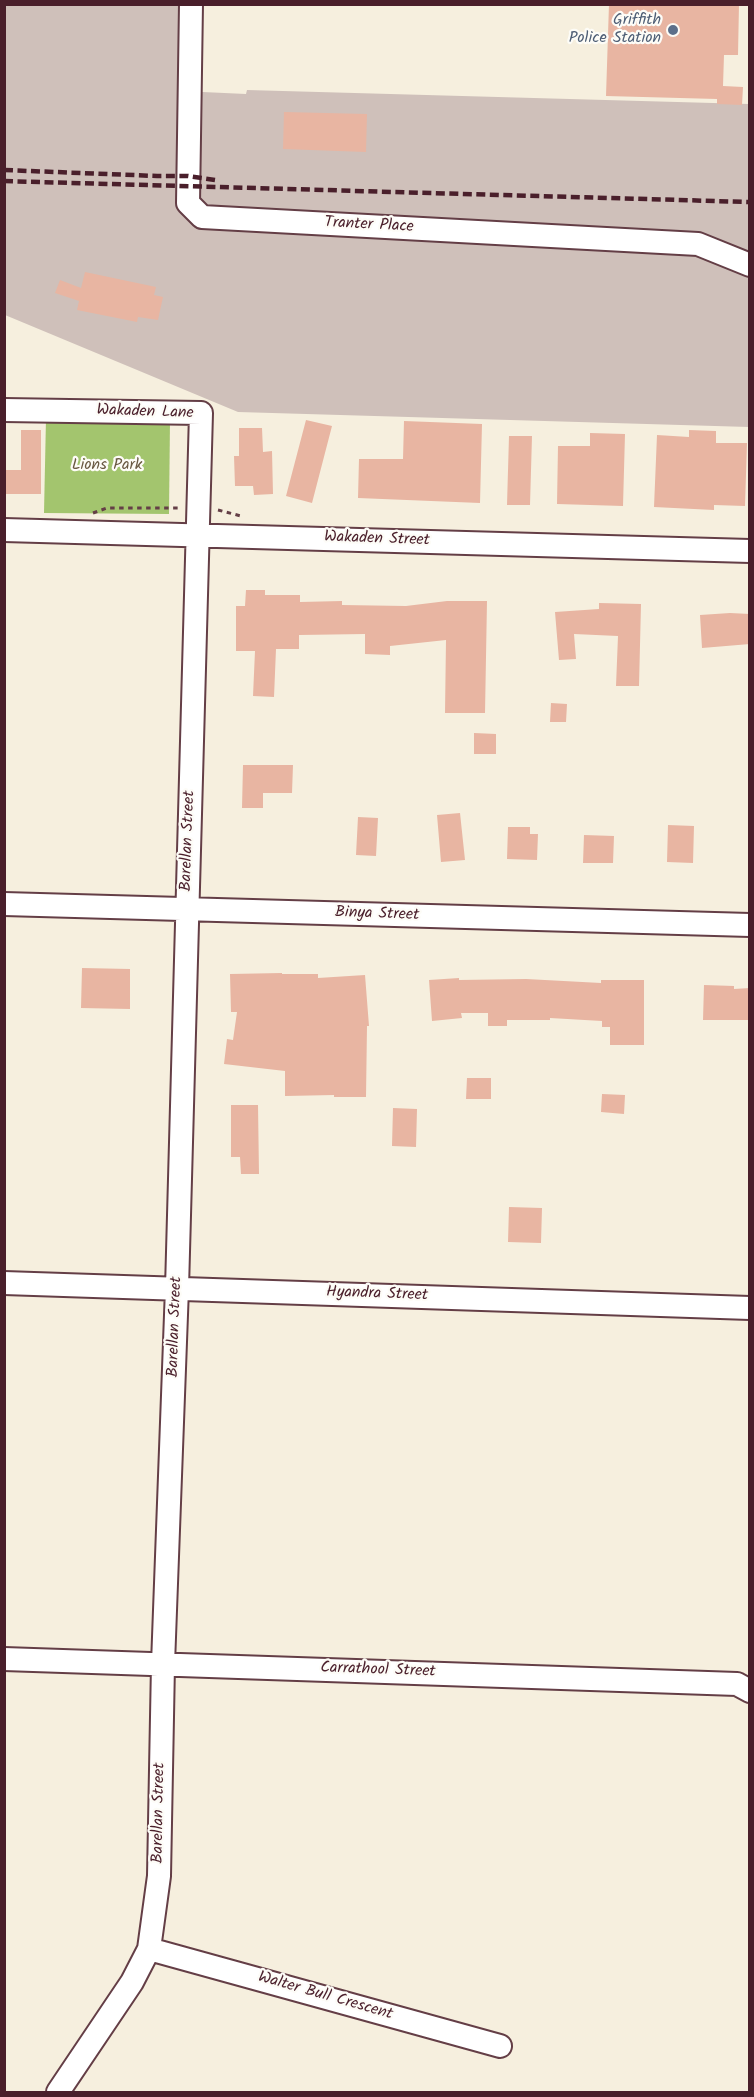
<!DOCTYPE html>
<style>
body{margin:0}
#map{position:relative;width:754px;height:2097px;overflow:hidden;background:#f6efde;font-family:Kalam,sans-serif}
canvas{display:block}
.frame{position:absolute;inset:0;border:6px solid #4a1f2b;pointer-events:none}
</style>
<div id="map">
<canvas width="754" height="2097"></canvas>
<div class="frame"></div>
</div>
<script>
const ctx = document.querySelector('canvas').getContext('2d');
ctx.lineJoin = 'round';
function paint(path, color) { ctx.fillStyle = color; ctx.fill(path, 'evenodd'); }
function strokePath(path, color, width, dash) { ctx.strokeStyle = color; ctx.lineWidth = width; ctx.lineCap = dash ? 'butt' : 'round'; ctx.setLineDash(dash || []); ctx.stroke(path); }
function label(font, color, halo, rows, align = 'center') {
  ctx.font = font + ' Kalam,sans-serif'; ctx.lineWidth = 4.5; ctx.setLineDash([]); ctx.textBaseline = 'middle'; ctx.strokeStyle = halo; ctx.fillStyle = color; for (const [text, x, y, turn = 0] of rows) {
    ctx.save(); ctx.translate(x, y); ctx.rotate((+turn || 0) * Math.PI / 180); ctx.textAlign = isNaN(turn) ? turn : align; if (halo) ctx.strokeText(text, 0, 0); ctx.fillText(text, 0, 0); ctx.restore();
  }
}
paint(new Path2D(`
 M4,5H184L181,91L246,94L247,90L749,104V427L238,412L5,315Z`), '#cfc0ba');
paint(new Path2D(`
 M46,418L170,420L169,514L44,513Z`), '#a3c56e');
paint(new Path2D(`
 M609,4H739L738,55H724L723,86L743,87L742,105L717,104V99L606,96Z
 M284,112L367,114L366,152L283,149Z
 M85,272L156,287L154,295L163,297L158,320L138,317L137,322L77,310L79,301L55,293L60,280L81,288Z
 M306,420L332,426L312,503L286,496Z
 M404,421L482,424L480,503L358,498L359,459H403Z
 M239,428H262L263,452L272,451L273,494L254,495L253,486H235L234,456H239Z
 M21,430H41V494H4V470H21Z
 M689,430L716,431V443H747L745,506L714,505V510L654,507L657,435L689,437Z
 M590,433L625,434L623,506L557,504L558,446H590Z
 M509,436H532L530,505H507Z
 M246,590H265V595H300V602L342,601V605L406,606L447,601H487L485,713H445L446,640L390,646V655L365,654V634L299,635V649H276L274,697L253,696L255,651H236V606H245Z
 M599,603L641,604L639,686H616L618,636L574,634L576,659L559,660L555,612L599,609Z
 M730,613L750,614V644L702,648L700,615Z
 M551,703L567,704L566,722H550Z
 M474,733L496,734V754H474Z
 M243,765H293L292,793H263V808H242Z
 M460,813L465,860L441,862L437,815Z
 M358,817L378,818L376,856L356,855Z
 M668,825L694,826L693,863L667,862Z
 M508,827H530V834H538L537,860L507,859Z
 M584,835L614,836L613,863H583Z
 M82,968L130,969V1009L81,1008Z
 M282,973V974H318V978L365,975L369,1026H367L366,1097H334V1095L285,1096V1071L224,1064L227,1039L233,1040L237,1012H231L230,974Z
 M459,978V980L526,979L601,983V980H644V1045H610V1027H602V1021L550,1018V1020H507V1026H488V1013H461L462,1018L432,1021L429,980Z
 M704,985L734,986V989L750,988V1020H703Z
 M467,1078H491V1099H466Z
 M602,1094L625,1095L624,1114L601,1112Z
 M231,1105H258L259,1174H241L240,1157H231Z
 M393,1108L417,1109L416,1147L392,1146Z
 M509,1207L542,1208L541,1243L508,1242Z`), '#e8b5a2');
const minor = new Path2D(`
 M191,4L188,203L202,217L698,244L750,265
 M4,410L201,413L177,1288L163,1664L159,1876L149,1949L132,1982L58,2092
 M4,530L750,551
 M4,904L750,925
 M4,1283L750,1308
 M4,1659L737,1684L750,1691
 M149,1949L500,2046`);
strokePath(minor, '#643e46', 26);
strokePath(new Path2D(`
 M218,510L241,516
 M93,513L107,508H179`), '#643e46', 3, [4.5, 4.5]);
strokePath(minor, '#fff', 22);
strokePath(new Path2D(`
 M4,170L157,176H188L215,180
 M4,181L750,202`), '#4a1f2b', 4.5, [9, 4.5]);
for (const [x, y, r, color] of [
 [673,30,6,"#5c6f8a"]
]) { const dot = new Path2D(); dot.arc(x, y, r, 0, 2 * Math.PI); ctx.fillStyle = color; ctx.fill(dot); strokePath(dot, '#fdfcf7', 2); }
label('16px', '#4e5e75', '#fdfcf7', [
 ["Griffith",661,21],
 ["Police Station",661,39]
], 'right');
label('16px', '#4a1f2b', '#fdfcf7', [
 ["Tranter Place",369,226,3],
 ["Wakaden Lane",145,413,2],
 ["Wakaden Street",377,540,2],
 ["Barellan Street",189,841,-88],
 ["Binya Street",377,915,2],
 ["Hyandra Street",377,1295,2],
 ["Barellan Street",176,1327,-88],
 ["Carrathool Street",378,1671,2],
 ["Barellan Street",160,1813,-89],
 ["Walter Bull Crescent",325,1997,16]
]);
label('16px', '#695942', '#fdfcf7', [
 ["Lions Park",107,466]
]);
</script>
